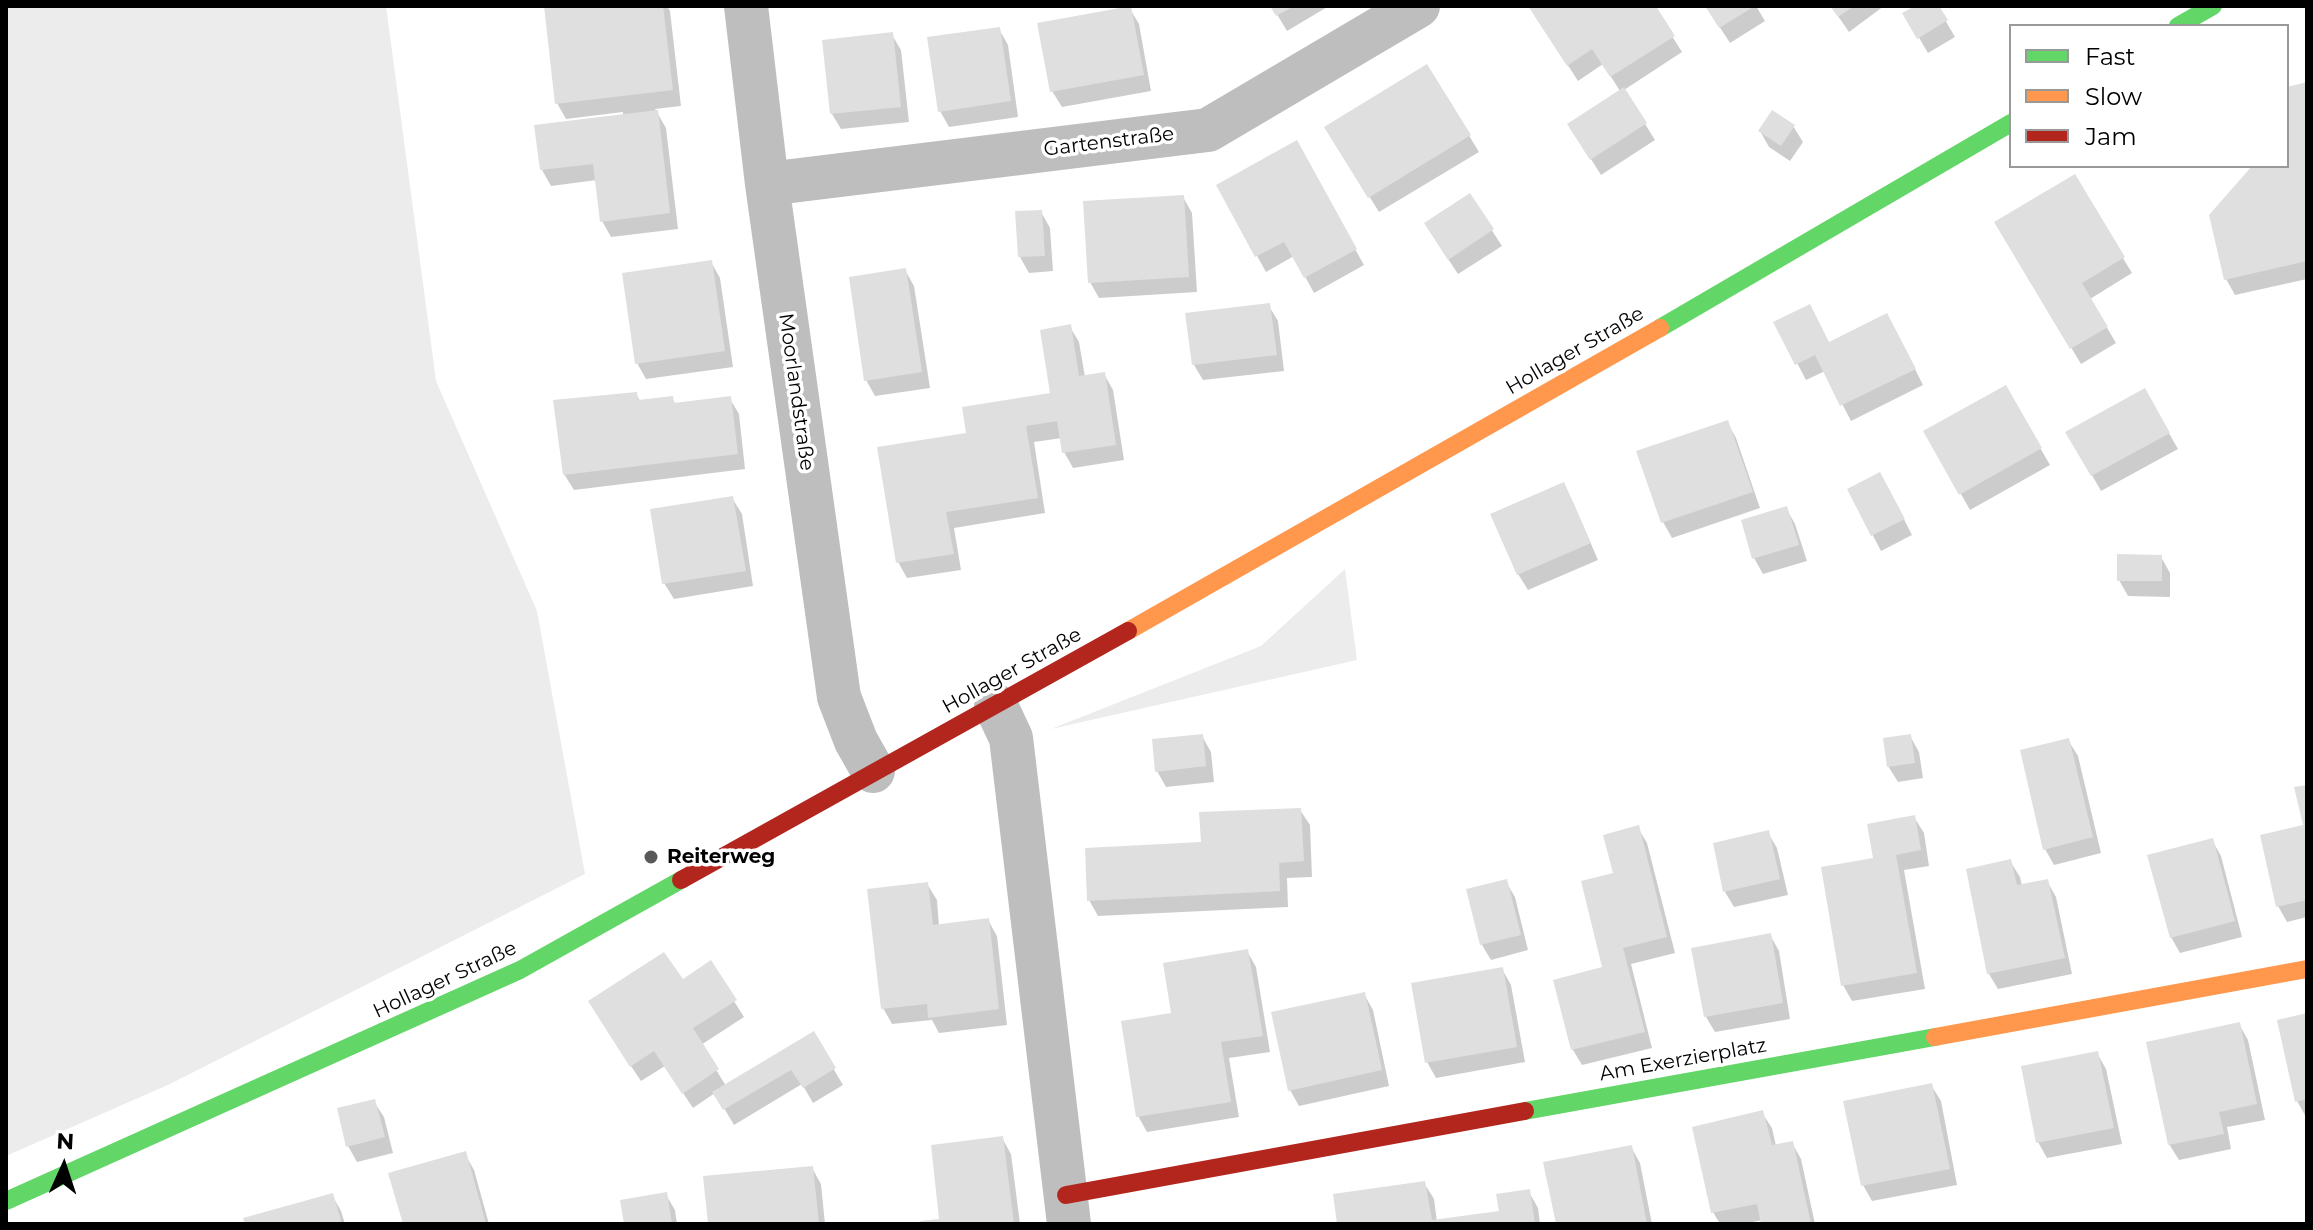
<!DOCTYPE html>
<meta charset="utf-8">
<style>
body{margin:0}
#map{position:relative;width:2313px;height:1230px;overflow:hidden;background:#fff;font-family:Montserrat,sans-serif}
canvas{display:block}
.frame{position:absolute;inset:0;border:8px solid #000;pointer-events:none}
.legend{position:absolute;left:2009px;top:24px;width:280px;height:144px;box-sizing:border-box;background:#fff;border:2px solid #999;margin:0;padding:10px 14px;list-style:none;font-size:24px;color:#000}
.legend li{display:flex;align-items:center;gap:16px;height:40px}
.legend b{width:40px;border:2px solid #999}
.north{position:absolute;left:24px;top:1126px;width:80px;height:80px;-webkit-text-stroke:6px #fff;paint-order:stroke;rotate:3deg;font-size:22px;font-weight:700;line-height:32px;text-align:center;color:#000}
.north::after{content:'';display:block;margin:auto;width:28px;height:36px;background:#000;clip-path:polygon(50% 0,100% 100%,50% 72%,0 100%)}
</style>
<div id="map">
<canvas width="2313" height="1230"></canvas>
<div class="frame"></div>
<ul class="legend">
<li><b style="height:10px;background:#63d668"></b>Fast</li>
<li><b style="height:10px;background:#ff974d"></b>Slow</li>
<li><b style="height:10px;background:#b3261e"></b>Jam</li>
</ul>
<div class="north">N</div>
</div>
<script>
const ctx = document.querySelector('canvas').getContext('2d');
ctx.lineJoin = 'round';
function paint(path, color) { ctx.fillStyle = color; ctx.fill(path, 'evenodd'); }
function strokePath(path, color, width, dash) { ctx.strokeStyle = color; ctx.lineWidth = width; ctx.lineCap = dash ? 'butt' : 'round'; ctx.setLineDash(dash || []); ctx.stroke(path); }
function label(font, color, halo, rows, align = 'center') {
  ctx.font = font + ' Montserrat,sans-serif'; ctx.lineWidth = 7; ctx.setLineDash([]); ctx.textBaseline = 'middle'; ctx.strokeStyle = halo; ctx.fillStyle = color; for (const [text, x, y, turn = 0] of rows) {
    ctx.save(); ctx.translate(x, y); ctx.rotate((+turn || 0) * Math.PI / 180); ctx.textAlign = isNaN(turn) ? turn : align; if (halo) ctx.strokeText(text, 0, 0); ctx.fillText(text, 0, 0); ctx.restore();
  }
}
paint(new Path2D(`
 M6,6H386L436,381L537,611L585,874L170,1084L6,1156Z
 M1345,569L1357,660L1051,729L1261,646Z`), '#ececec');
paint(new Path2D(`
 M546,6H667L670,11L681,106L655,109L666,128L678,229L611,237L602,221L597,180L551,186L542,170L623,116V112L566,119L557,103Z
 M1272,6H1329L1287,31Z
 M1653,6L1682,52L1624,90L1655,140L1601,175L1579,140L1620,91L1603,64L1578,81L1540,22Z
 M1706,6H1756L1765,21L1730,43Z
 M1831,6H1884L1849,32Z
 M1918,6H1937L1955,37L1928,53L1905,14Z
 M1130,9L1139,24L1151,91L1062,107L1052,91Z
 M999,29L1008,45L1018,117L949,127L940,111Z
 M892,35L901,50L909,122L841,129L832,114Z
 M1427,66L1479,152L1379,212L1336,143Z
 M2307,84V279L2235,295L2226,279L2254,166H2287V89Z
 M1793,126L1803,142L1790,161L1769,147L1760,131Z
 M1296,143L1364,265L1314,293L1294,256L1266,272L1218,186Z
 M2074,177L2132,273L2090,299L2116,343L2081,364L1996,222Z
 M1469,195L1502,246L1458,274L1435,239Z
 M1183,197L1192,213L1197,292L1099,298L1090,282Z
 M1041,212L1050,228L1053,271L1029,273L1020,257Z
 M711,262L720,278L733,367L646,379L637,363Z
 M905,270L914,286L930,388L875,396L866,380Z
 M1269,306L1278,321L1284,371L1203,380L1194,365Z
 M1776,323L1829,344L1896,331L1923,385L1851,421L1825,371L1806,380Z
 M1070,327L1079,342L1085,377L1104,374L1113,390L1124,460L1073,468L1064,452L1062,438L1034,442L1045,513L954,528L961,570L907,578L898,562L969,434L1052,395Z
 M2005,387L2050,465L1970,510L1926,432Z
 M2145,391L2178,449L2101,491L2068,433Z
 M636,394L640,401L672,398L676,405L730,399L739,414L745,469L574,490L564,474Z
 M1727,422L1736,438L1760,508L1672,538L1663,522Z
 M1563,484L1572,500L1598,560L1528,590L1518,574Z
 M1849,490H1889L1912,535L1881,551Z
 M732,498L742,514L753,586L674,599L664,583Z
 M1786,508L1795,524L1807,561L1763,574L1754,558Z
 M2161,557L2170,573V597L2128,596L2119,580Z
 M1202,736L1211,752L1214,782L1166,787L1157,771Z
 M1910,736L1919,752L1923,778L1898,782L1888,766Z
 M2068,740L2078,756L2101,853L2054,865L2045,849Z
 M2307,787V917L2287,922L2278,906L2305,827Z
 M1300,810L1310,825L1312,877L1287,878L1288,907L1098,916L1089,900L1203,844Z
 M1914,817L1924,833L1929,866L1904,870L1925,989L1852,1001L1843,985L1876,860Z
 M1638,828L1647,843L1675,953L1631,964L1652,1048L1582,1065L1573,1050L1555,981L1605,968Z
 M1768,833L1777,848L1788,895L1734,907L1725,892Z
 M2212,840L2221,856L2242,937L2180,953L2171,937Z
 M2010,861L2020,877L2022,886L2047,881L2056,897L2072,974L1998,989L1989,974L1968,870Z
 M1506,882L1515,897L1528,950L1491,960L1482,945L1468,891Z
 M927,884L937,900L939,926L988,920L997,936L1007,1025L939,1033L932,1020L892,1024L883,1008Z
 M1770,935L1779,951L1790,1019L1715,1032L1706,1017Z
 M1247,951L1256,967L1270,1052L1229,1058L1239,1117L1147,1132L1138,1116L1173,1014Z
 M710,963L744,1017L701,1045L726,1086L813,1034L843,1085L813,1103L802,1084L734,1125L715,1093L693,1108L665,1066L641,1081L599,1018L682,982Z
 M1502,969L1511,985L1525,1062L1436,1078L1427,1062Z
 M1364,994L1373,1010L1389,1086L1299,1106L1290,1090Z
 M2307,1015V1117H2306L2297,1101Z
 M2239,1024L2248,1040L2265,1120L2227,1127L2231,1149L2179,1160L2169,1144Z
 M2097,1053L2106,1069L2122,1144L2047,1158L2038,1142Z
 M1931,1085L1941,1101L1957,1185L1872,1201L1863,1185Z
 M374,1102L384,1117L393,1153L357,1162L348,1146Z
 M1762,1113L1772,1128L1776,1146L1792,1143L1801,1159L1815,1224H1763V1220L1742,1224H1720L1713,1212Z
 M1002,1138L1011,1154L1020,1224H922L942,1220Z
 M1631,1147L1640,1163L1652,1224H1558Z
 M465,1154L474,1170L489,1224H405Z
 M812,1168L821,1184L825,1224H710Z
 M1424,1183L1434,1199L1437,1222L1501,1213L1529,1192L1538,1208L1540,1224H1339Z
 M332,1195L341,1211L345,1224H247Z
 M666,1195L675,1210L677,1224H626Z`), '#0003');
paint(new Path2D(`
 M544,6H663L673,90L555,104Z
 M1131,6L1144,75L1050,92L1037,23Z
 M1270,6H1294L1276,16Z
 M1528,6H1656L1675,36L1610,77L1592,49L1567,66Z
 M1705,6H1755L1719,28Z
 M1830,6H1854L1838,17Z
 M1915,6H1939L1948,20L1917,39L1902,13Z
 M1000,27L1011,101L938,112L927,37Z
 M893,32L901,107L830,114L822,40Z
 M1427,64L1471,135L1368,198L1324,127Z
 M2307,82V261L2224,280L2209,215L2252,166H2287V87Z
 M1624,87L1647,123L1590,160L1567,124Z
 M658,110L670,213L600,222L593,164L540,170L534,125Z
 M1772,110L1795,125L1781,146L1758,131Z
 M1297,140L1357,249L1304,278L1284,242L1255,257L1216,185Z
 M2075,174L2125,257L2082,283L2108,327L2070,349L1994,222Z
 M1470,193L1494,229L1448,260L1424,223Z
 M1184,195L1189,277L1088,283L1083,201Z
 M1042,210L1045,256L1018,257L1015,211Z
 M712,260L725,351L635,364L622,273Z
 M906,268L922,372L864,381L849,277Z
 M1270,303L1277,355L1192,365L1185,313Z
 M1810,304L1829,342L1887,313L1916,369L1840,406L1815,355L1795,365L1773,322Z
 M1071,324L1079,376L1105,372L1116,445L1062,453L1057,421L1026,426L1038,498L946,512L954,554L896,563L877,447L966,433L962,407L1050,393L1040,330Z
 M2006,385L2042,448L1959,495L1923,431Z
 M2145,388L2170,433L2091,476L2065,432Z
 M637,392L638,400L673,396L674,403L731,396L738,454L563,475L553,400Z
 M1728,420L1753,492L1661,523L1636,451Z
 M1880,472L1905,519L1871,536L1847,489Z
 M1564,482L1591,543L1517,575L1490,514Z
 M733,496L746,571L662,584L650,509Z
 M1787,506L1799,545L1752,559L1741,520Z
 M2117,554L2162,555V581H2117Z
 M1203,734L1206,766L1155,772L1152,739Z
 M1911,734L1915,763L1887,767L1883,738Z
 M2069,738L2093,837L2043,850L2020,750Z
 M2307,785V900L2276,907L2260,835L2303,825L2294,787Z
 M1301,808L1304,861L1279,863L1280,891L1087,901L1085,848L1201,842L1199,812Z
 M1915,815L1921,850L1896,855L1917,973L1841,986L1821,867L1873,858L1867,824Z
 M1639,825L1667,937L1623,948L1645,1032L1571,1050L1553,980L1602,967L1581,881L1613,873L1603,835Z
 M1769,830L1780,879L1723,892L1713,843Z
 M2213,838L2235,921L2170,938L2147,855Z
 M2011,859L2017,885L2048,879L2065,958L1987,974L1966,869Z
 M1507,879L1521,935L1480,945L1466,889Z
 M928,882L933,925L989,918L999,1009L928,1018L927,1004L881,1009L867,889Z
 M1771,933L1783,1003L1704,1017L1691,948Z
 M1248,949L1263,1036L1221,1042L1231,1102L1136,1117L1121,1021L1171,1013L1163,963Z
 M664,952L683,979L711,960L737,1000L693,1028L719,1069L682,1094L654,1051L630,1067L588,1001Z
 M1503,967L1517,1047L1425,1063L1411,983Z
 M1365,992L1382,1070L1288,1091L1271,1012Z
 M2307,1013V1099L2295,1102L2277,1020Z
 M2240,1022L2257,1104L2219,1112L2224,1134L2168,1145L2146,1042Z
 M814,1031L836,1068L803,1088L791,1070L723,1110L712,1092Z
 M2098,1051L2114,1128L2036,1143L2021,1066Z
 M1932,1083L1950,1169L1861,1186L1843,1101Z
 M375,1099L385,1137L346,1147L337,1108Z
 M1763,1110L1772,1145L1793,1141L1811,1224H1761L1757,1204L1711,1213L1692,1127Z
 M1003,1136L1014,1224H920V1221L939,1219L931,1145Z
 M1632,1145L1647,1224H1556L1543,1162Z
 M466,1151L486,1224H403L388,1173Z
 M813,1166L819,1224H708L703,1176Z
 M1425,1181L1432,1220L1499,1211L1496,1194L1530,1189L1535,1224H1337L1333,1194Z
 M667,1192L672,1224H624L620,1200Z
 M333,1193L342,1224H245L243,1218Z`), '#dfdfdf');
strokePath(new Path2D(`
 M746,6L767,184L839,697L856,741L873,771
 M767,184L1208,130L1418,6
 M996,706L1011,738L1069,1224`), '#bebebe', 44);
strokePath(new Path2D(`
 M2178,26L2213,6
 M1660,328L2011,123
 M1525,1111L1935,1037
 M6,1201L520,970L681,880`), '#63d668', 18);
strokePath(new Path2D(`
 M1128,631L1660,328
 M1935,1037L2307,969`), '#ff974d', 18);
strokePath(new Path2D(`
 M681,880L1128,631
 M1066,1195L1525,1111`), '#b3261e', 18);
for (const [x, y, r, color] of [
 [651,857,8,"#595959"]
]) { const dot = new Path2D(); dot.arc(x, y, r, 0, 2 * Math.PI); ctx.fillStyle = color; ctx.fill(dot); strokePath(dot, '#fff', 3); }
label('20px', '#000', '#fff', [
 ["Gartenstraße",1109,142,-7],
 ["Hollager Straße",1575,351,-30],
 ["Moorlandstraße",796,392,82],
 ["Hollager Straße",1012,671,-29],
 ["Hollager Straße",445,980,-25],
 ["Am Exerzierplatz",1683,1060,-10]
]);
label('bold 20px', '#000', '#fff', [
 ["Reiterweg",667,857]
], 'left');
</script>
